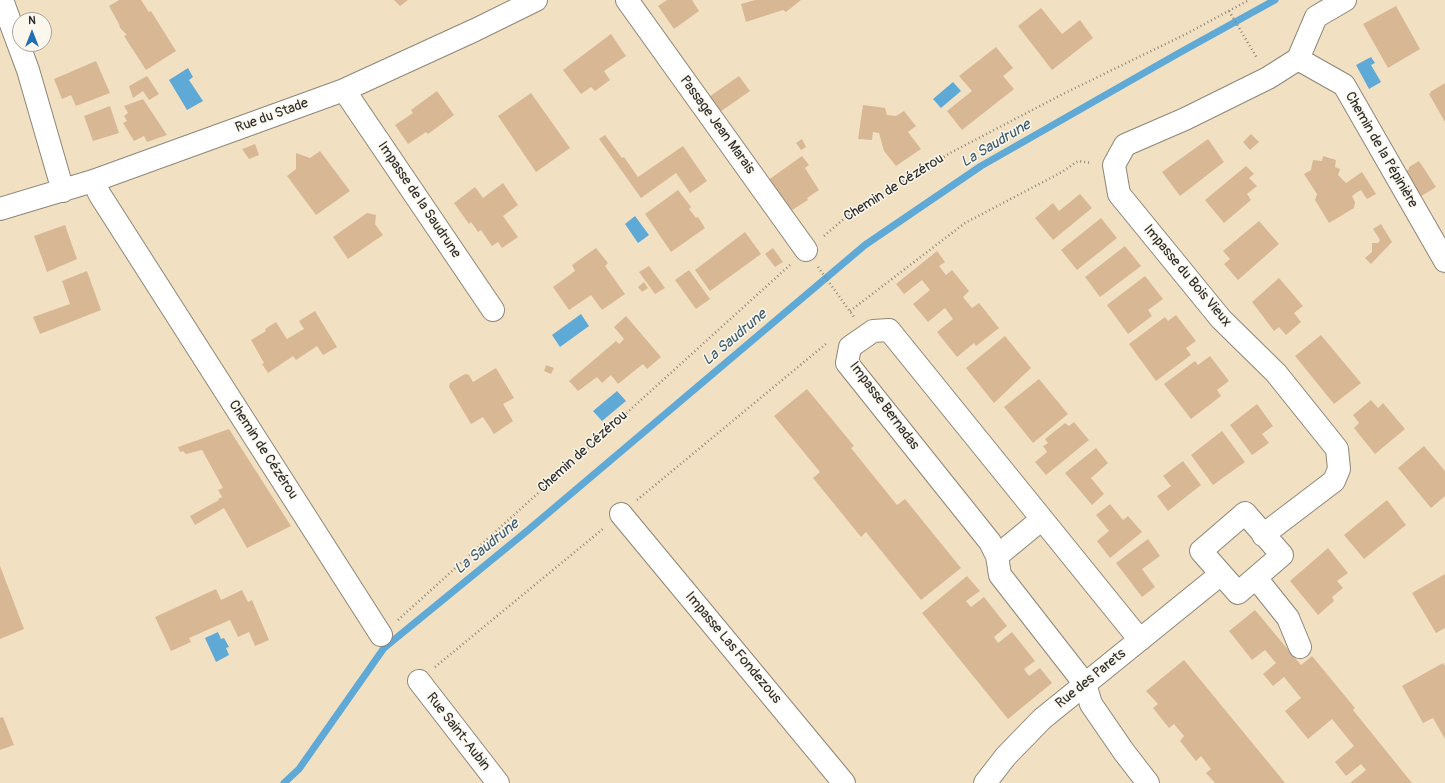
<!DOCTYPE html>
<meta charset="utf-8">
<style>
body{margin:0}
#map{position:relative;width:1445px;height:783px;overflow:hidden;background:#f2e0c3;font-family:Pangolin,sans-serif}
canvas{display:block}
.north{position:absolute;left:12px;top:12px;width:40px;height:40px;box-sizing:border-box;background:#fbf7ec;border:1px solid #a8a59f;border-radius:50%;rotate:0deg;font-size:11px;font-weight:700;line-height:16px;text-align:center;color:#2b2b2b}
.north::after{content:'';display:block;margin:auto;width:14px;height:18px;background:#1f6fb2;clip-path:polygon(50% 0,100% 100%,50% 72%,0 100%)}
</style>
<div id="map">
<canvas width="1445" height="783"></canvas>
<div class="north">N</div>
</div>
<script>
const ctx = document.querySelector('canvas').getContext('2d');
ctx.lineJoin = 'round';
function paint(path, color) { ctx.fillStyle = color; ctx.fill(path, 'evenodd'); }
function strokePath(path, color, width, dash) { ctx.strokeStyle = color; ctx.lineWidth = width; ctx.lineCap = dash ? 'butt' : 'round'; ctx.setLineDash(dash || []); ctx.stroke(path); }
function label(font, color, halo, rows, align = 'center') {
  ctx.font = font + ' Pangolin,sans-serif'; ctx.lineWidth = 3; ctx.setLineDash([]); ctx.textBaseline = 'middle'; ctx.strokeStyle = halo; ctx.fillStyle = color; for (const [text, x, y, turn = 0] of rows) {
    ctx.save(); ctx.translate(x, y); ctx.rotate((+turn || 0) * Math.PI / 180); ctx.textAlign = isNaN(turn) ? turn : align; if (halo) ctx.strokeText(text, 0, 0); ctx.fillText(text, 0, 0); ctx.restore();
  }
}
paint(new Path2D(`
 M1371,57L1375,63L1371,65L1381,82L1369,89L1356,65Z
 M188,68L193,77L189,80L203,101L187,110L169,80Z
 M953,82L961,91L941,108L933,99Z
 M635,216L649,235L638,243L625,224Z
 M581,314L589,326L560,347L552,335Z
 M617,391L626,401L602,421L593,411Z
 M218,632L221,639L224,638L229,647L226,648L229,655L216,662L205,638Z`), '#5ea9d6');
strokePath(new Path2D(`
 M284,783L299,769L384,648L527,531L865,245L981,166L1179,53L1275,0`), '#5ea9d6', 7);
paint(new Path2D(`
 M119,0H141L149,12L151,11L176,51L146,70L124,36L127,35L120,28L119,24L109,6Z
 M394,0H408L400,6Z
 M667,0H692L699,11L674,29L658,6Z
 M755,0H801L786,12L783,10L746,22L741,4Z
 M1396,6L1420,49L1388,68L1363,24Z
 M1041,8L1062,34L1080,20L1093,38L1052,70L1018,26Z
 M611,34L626,56L604,71L610,80L595,91L591,87L581,94L563,70Z
 M996,47L1013,68L1003,76L1014,89L962,130L947,111L972,91L959,76Z
 M96,61L110,93L76,106L71,95L62,99L54,79Z
 M147,76L159,94L149,100L143,91L133,98L129,86Z
 M739,76L750,91L717,114L706,99Z
 M1445,83V122L1429,94L1431,93L1430,92Z
 M437,91L454,115L428,134L426,132L408,144L395,125L413,113L411,110Z
 M531,93L570,148L536,172L498,116Z
 M143,99L167,135L147,142L144,136L134,141L123,123L127,121L124,116L128,113L124,106Z
 M863,105L885,108L887,115L896,116L904,111L916,126L908,132L921,149L896,166L884,151L879,133L873,132L872,140L858,139Z
 M110,106L119,133L93,141L84,116Z
 M1251,134L1259,142L1250,150L1243,142Z
 M605,135L622,158L624,157L638,177L683,146L707,181L690,193L676,173L641,198L599,139Z
 M802,139L806,147L801,150L796,143Z
 M1208,139L1224,162L1180,196L1162,172Z
 M255,144L259,155L249,159L242,149Z
 M320,151L350,191L316,215L287,176L296,169V153L310,158Z
 M802,156L809,165L805,168L819,190L807,198L808,200L786,214L764,183Z
 M1323,156L1336,160L1335,167L1340,169L1338,175L1346,183L1362,172L1376,194L1367,199L1361,190L1356,193L1352,196L1355,202L1354,208L1329,223L1315,200L1317,194L1304,174L1311,170L1313,160L1322,161Z
 M1419,161L1436,187L1420,197L1403,173L1409,169V167Z
 M1246,166L1254,174L1249,178L1257,186L1247,194L1251,200L1224,223L1205,200Z
 M503,183L518,205L503,216L518,237L502,248L498,242L492,246L481,230L478,232L471,222L469,224L454,203L475,187L483,198Z
 M678,190L691,207L689,209L696,218L698,217L705,228L671,252L645,214Z
 M1080,194L1092,208L1053,240L1035,218L1053,203L1059,211Z
 M367,213L376,215L375,224L383,235L348,259L333,237Z
 M1101,218L1117,238L1077,270L1061,250Z
 M1259,221L1279,244L1238,280L1224,264L1230,259L1223,251Z
 M1381,224L1392,242L1371,264L1365,258L1372,252V243H1378L1380,240L1373,229Z
 M65,225L77,259L47,272L34,236Z
 M745,232L761,254L710,291L695,270Z
 M1125,246L1141,266L1100,297L1085,277Z
 M596,248L608,263L605,266L625,294L602,310L591,295L569,310L553,287L575,271L572,265Z
 M773,248L783,262L775,267L765,254Z
 M937,251L945,262L939,266L946,275L952,270L969,291L963,297L972,308L979,303L999,328L976,346L974,343L957,357L937,332L953,319L945,308L928,322L913,304L930,290L922,280L904,294L896,284Z
 M649,266L665,288L655,294L639,272Z
 M689,270L710,299L696,309L675,280Z
 M87,271L101,310L40,334L33,317L70,304L62,281Z
 M1145,276L1163,299L1148,310L1152,316L1128,334L1107,305Z
 M1279,278L1303,306L1294,313L1301,322L1286,335L1279,327L1274,331L1252,302Z
 M644,282L648,288L642,292L638,287Z
 M315,311L337,347L323,355L317,346L296,360L293,356L268,373L262,364L264,363L251,340L266,331L265,329L276,322L287,339L304,329L299,321Z
 M1176,315L1196,341L1186,348L1191,355L1156,381L1129,344L1165,317L1168,321Z
 M626,316L661,357L647,369L643,364L618,384L611,375L602,383L597,377L578,391L569,381L616,341L619,344L624,339L614,327Z
 M1321,335L1361,383L1334,404L1295,356Z
 M1005,336L1031,368L994,403L966,368Z
 M1210,356L1229,381L1217,390L1221,396L1191,419L1164,384L1195,361L1198,365Z
 M546,365L554,368L551,374L544,371Z
 M496,368L514,398L503,404L513,421L494,434L483,417L471,424L449,387L450,383L465,374L469,375L473,382Z
 M1039,379L1068,414L1033,443L1004,407Z
 M807,389L854,446L851,448L897,505L905,499L961,568L921,600L866,532L861,537L813,478L820,472L774,416Z
 M1371,400L1378,408L1383,403L1405,429L1375,454L1354,428L1359,423L1353,415Z
 M1257,404L1273,426L1262,434L1269,443L1252,455L1230,425Z
 M1074,422L1089,440L1046,475L1035,462L1047,452L1043,446L1048,443L1045,439L1065,423L1069,426Z
 M229,429L291,526L247,548L224,508L195,525L190,516L219,500L218,499L222,497L218,490L223,488L202,450L186,454L183,451L180,452L178,447Z
 M1222,431L1245,462L1213,485L1191,455Z
 M1424,446L1445,471V496L1431,508L1398,468Z
 M1096,448L1108,463L1091,478L1104,494L1092,505L1065,473Z
 M1183,461L1201,485L1168,511L1157,496L1171,486L1163,476Z
 M1387,500L1406,525L1364,559L1344,535Z
 M1110,504L1123,520L1128,516L1142,532L1110,558L1097,541L1109,531L1096,515Z
 M1148,539L1160,556L1142,569L1155,587L1142,597L1116,563Z
 M1328,548L1348,573L1337,581L1343,588L1332,597L1334,601L1318,615L1290,581Z
 M0,566L24,629L0,639Z
 M1445,574V628L1436,633L1412,593Z
 M967,576L980,591L966,601L971,607L984,597L1007,626L994,637L998,643L1012,632L1035,661L1024,669L1029,676L1040,668L1052,683L1008,719L922,613Z
 M216,589L221,600L242,590L248,602L252,600L269,640L255,646L249,632L238,637L230,620L189,638L191,642L171,651L155,617Z
 M1255,610L1301,665L1312,656L1355,708L1353,710L1412,783H1350L1366,770L1361,764L1346,776L1335,762L1354,746L1332,719L1308,739L1285,711L1301,698L1284,677L1273,686L1263,674L1276,663L1265,650L1252,660L1229,631Z
 M1184,660L1277,773L1285,783H1215L1206,773L1211,769L1201,756L1196,761L1180,741L1184,736L1174,724L1169,728L1153,708L1158,704L1146,691Z
 M1443,663L1445,666V739L1433,718L1423,723L1402,686Z
 M3,717L14,745L0,750V718Z`), '#d8b894');
const minor = new Path2D(`
 M2,0L28,70L63,191
 M627,0L806,250
 M1298,59L1344,85L1445,261
 M1298,59L1316,17L1345,0
 M344,90L493,310
 M93,181L100,195L381,635
 M0,209L93,181L344,90L475,30L536,0
 M1245,513L1282,555L1238,593L1201,551Z
 M621,514L844,783
 M1263,535L1334,481L1339,469L1337,449L1276,373L1221,319L1119,194L1114,165L1125,145L1185,119L1268,78L1298,59
 M997,556L1042,519
 M1256,578L1288,618L1300,647
 M1140,640L889,330L873,331L850,347L847,363L990,542L997,556L1000,575L1085,684L1091,704L1124,752L1148,783
 M419,681L498,783
 M985,783L1006,756L1042,719L1221,574`);
strokePath(minor, '#8e8677', 24);
strokePath(new Path2D(`
 M1229,11L1257,58
 M824,236L853,211L952,152L1061,95L1186,34L1249,0
 M818,267L854,317
 M850,311L965,223L1062,172L1078,161L1092,163
 M637,500L827,343
 M398,620L790,265
 M435,667L604,528`), '#8e8677', 2.5, [1, 3]);
strokePath(minor, '#fff', 22);
label('14px', '#2b2b2b', '#fbf7ec', [
 ["Rue du Stade",272,116,-20],
 ["Passage Jean Marais",717,125,54],
 ["Chemin de la Pépinière",1381,150,60],
 ["Chemin de Cézérou",894,188,-32],
 ["Impasse de la Saudrune",419,200,56],
 ["Impasse du Bois Vieux",1187,276,50],
 ["Impasse Bernadas",884,406,53],
 ["Chemin de Cézérou",263,450,57],
 ["Chemin de Cézérou",583,452,-42],
 ["Impasse Las Fondezous",733,648,50],
 ["Rue des Parets",1091,679,-39],
 ["Rue Saint-Aubin",458,732,52]
]);
label('italic 15px', '#3f5d6f', '#fbf7ec', [
 ["La Saudrune",996,144,-31],
 ["La Saudrune",735,338,-40],
 ["La Saudrune",487,547,-39]
]);
</script>
